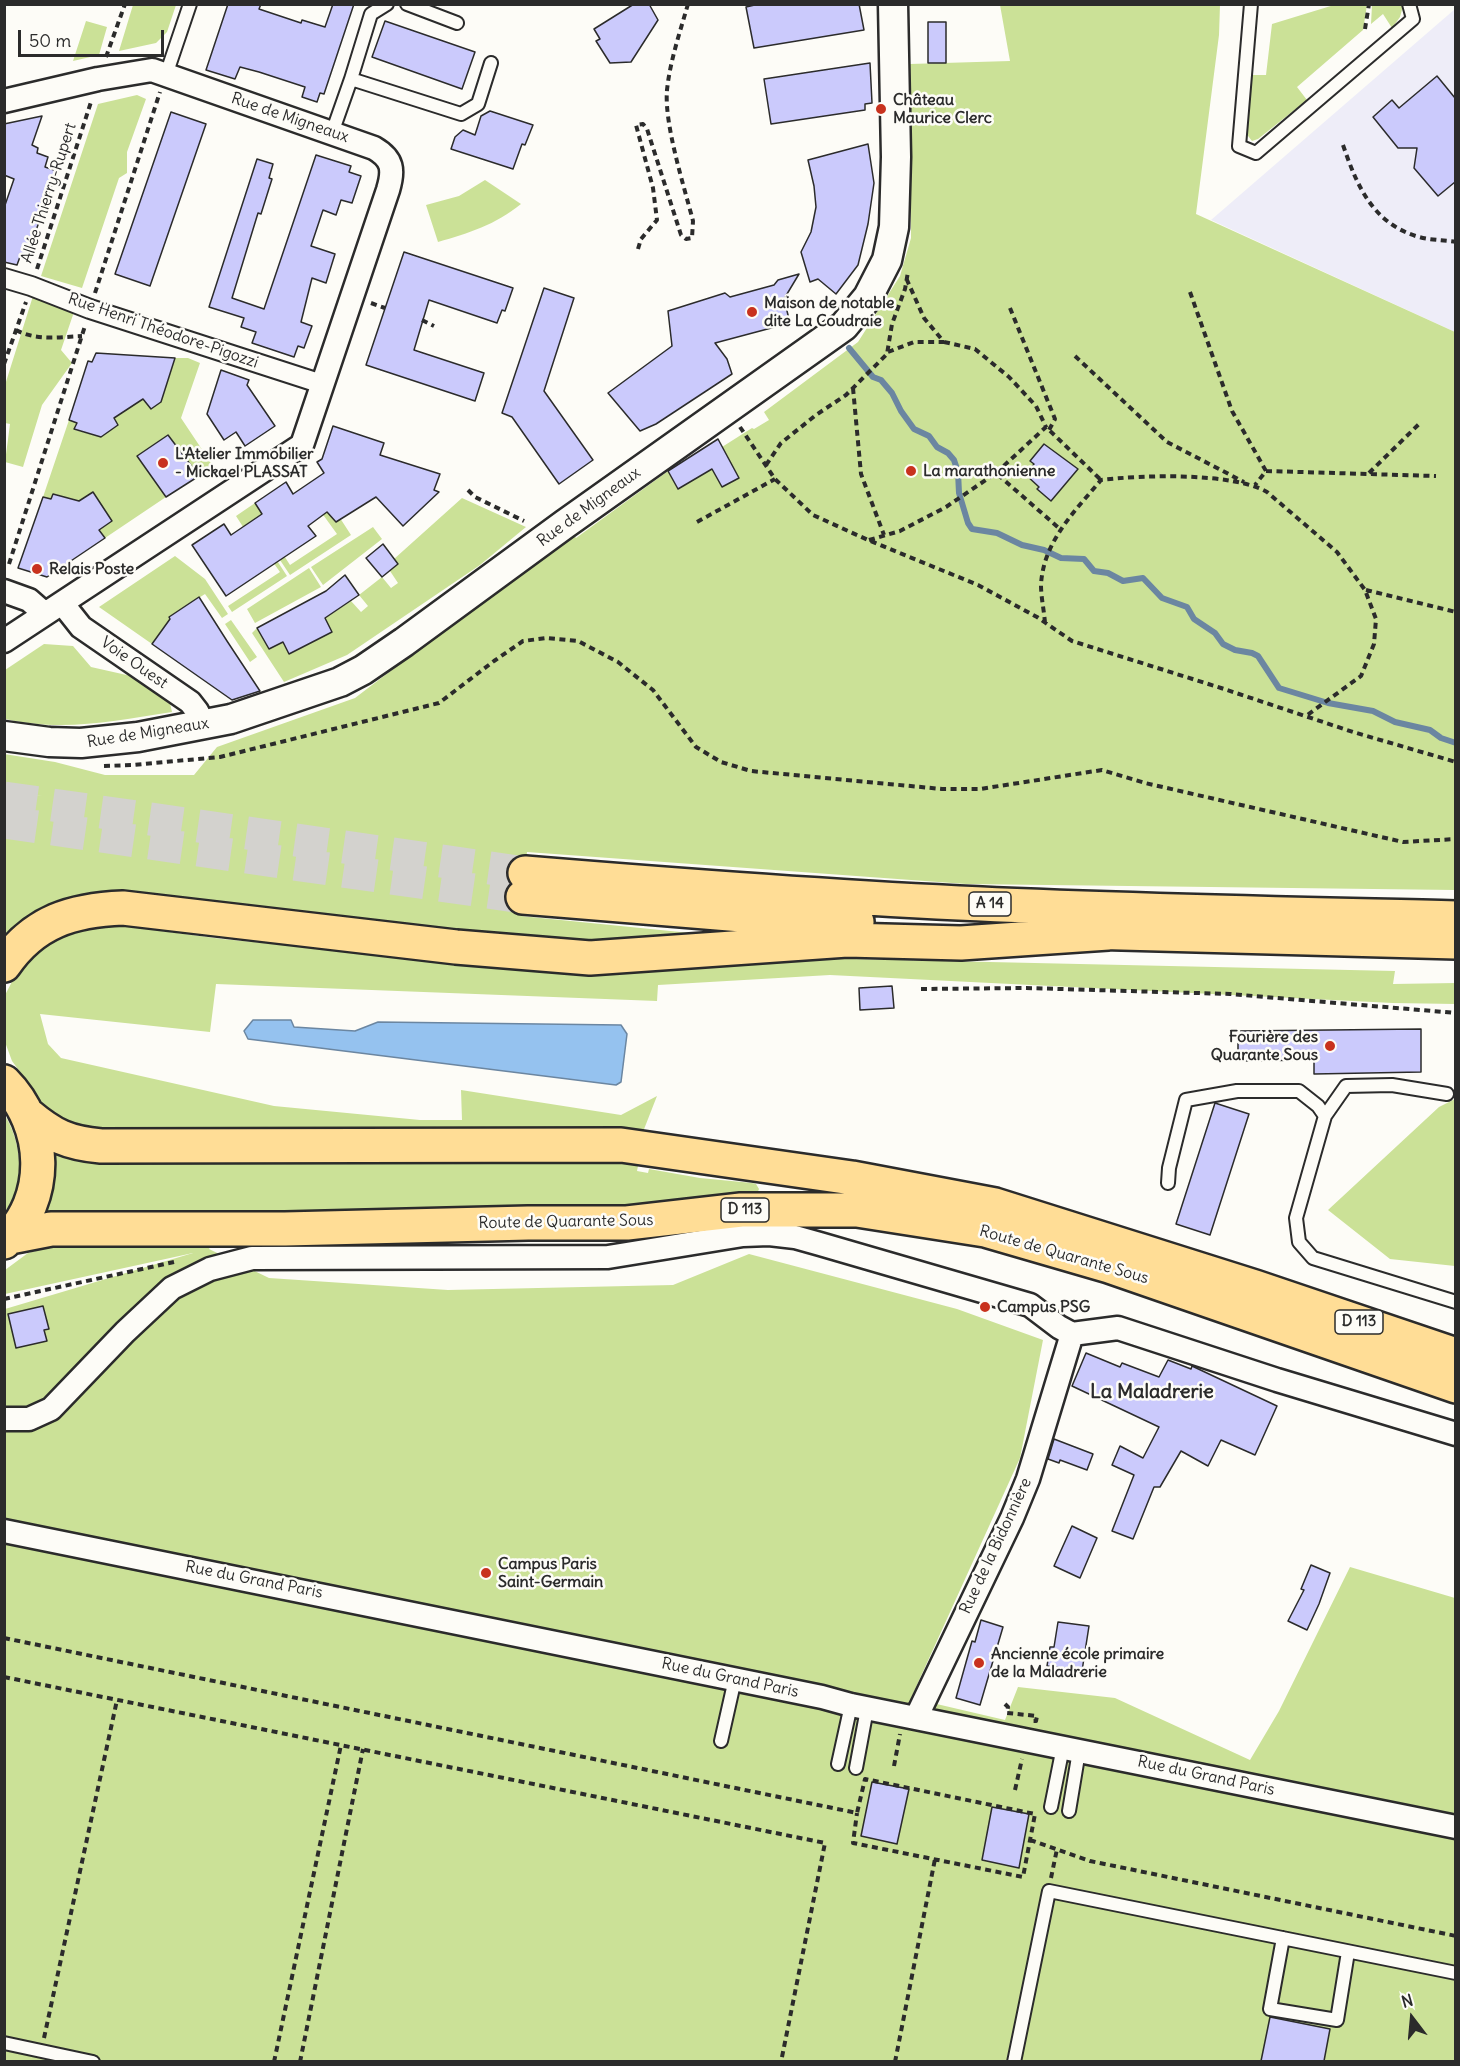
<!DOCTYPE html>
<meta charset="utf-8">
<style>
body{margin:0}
#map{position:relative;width:1460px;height:2066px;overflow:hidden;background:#fdfcf7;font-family:Delius,sans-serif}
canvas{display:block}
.frame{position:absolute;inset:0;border:6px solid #2b2b2b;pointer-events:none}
.north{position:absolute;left:1382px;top:1988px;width:60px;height:60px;-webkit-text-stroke:4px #fdfcf7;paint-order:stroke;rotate:344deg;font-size:16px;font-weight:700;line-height:24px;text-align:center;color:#2b2b2b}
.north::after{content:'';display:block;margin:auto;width:21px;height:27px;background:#2b2b2b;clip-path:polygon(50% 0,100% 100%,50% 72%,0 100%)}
.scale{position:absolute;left:18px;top:30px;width:146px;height:27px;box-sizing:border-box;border:3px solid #2b2b2b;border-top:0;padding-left:8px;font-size:18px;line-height:21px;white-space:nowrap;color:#2b2b2b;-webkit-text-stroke:4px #fdfcf7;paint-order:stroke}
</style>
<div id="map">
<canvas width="1460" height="2066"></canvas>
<div class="frame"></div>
<div class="north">N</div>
<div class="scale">50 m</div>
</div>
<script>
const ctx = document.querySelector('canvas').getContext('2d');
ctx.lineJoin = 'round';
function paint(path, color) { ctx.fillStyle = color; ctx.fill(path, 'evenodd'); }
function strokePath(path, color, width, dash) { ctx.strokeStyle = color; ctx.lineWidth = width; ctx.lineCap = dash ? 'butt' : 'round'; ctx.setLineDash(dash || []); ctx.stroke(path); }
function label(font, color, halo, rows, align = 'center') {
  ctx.font = font + ' Delius,sans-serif'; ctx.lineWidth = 5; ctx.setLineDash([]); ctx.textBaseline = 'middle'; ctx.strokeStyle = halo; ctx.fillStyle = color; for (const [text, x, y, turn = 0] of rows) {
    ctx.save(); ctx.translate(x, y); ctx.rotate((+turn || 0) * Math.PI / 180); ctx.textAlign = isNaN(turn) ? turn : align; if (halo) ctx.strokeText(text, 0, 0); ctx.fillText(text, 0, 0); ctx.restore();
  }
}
paint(new Path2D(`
 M1455,9V332L1211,220Z`), '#eeedf8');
paint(new Path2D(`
 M133,5H176L167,32L156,43L119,51Z
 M1000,5H1220L1219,35L1196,214L1455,332V890L966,884L527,852L521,916L740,938L632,948L120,899L5,945V791L43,796L5,790L4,754L55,762L105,775H194L217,747L355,698L572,533L576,538L668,471L678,489L706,457L739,478L722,447L752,428L754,429L769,420L764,412L858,342L900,276L911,238L910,64L1010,61Z
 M1334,5H1367L1363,30L1297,87L1307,100L1258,139L1252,141L1245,132L1252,75H1266L1272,24Z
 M1372,5H1403V6L1400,17L1392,28L1383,14L1371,24Z
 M86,21L107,27L99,55L73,61Z
 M137,95L146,99L127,152V173L119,178L82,288L41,276L98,104Z
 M485,180L521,204C495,225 469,233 438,242L426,205L459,196Z
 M33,296L75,309L61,350L72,363L42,405L23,467L5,462L10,424L5,423V385Z
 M175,358H188L200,363L181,418L213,466L199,476L168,435L137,456L166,497L105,538L79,501L54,494L51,499L43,497L69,420L77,423L75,430L101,437L118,425L113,417L143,399L151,409L161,402Z
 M327,498L351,535L290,575L276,554L274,556L287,576L232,612L228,606L280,572L270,558L265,561L236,516L255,503L285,548L281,551L290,565L337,534L316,505Z
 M462,498L526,527L480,565L347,655L284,682L252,633L257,628L283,642L289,654L298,650L292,637L331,632L325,618L351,601L361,612L368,606L359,595L382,577L391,588L398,583L390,571L394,559Z
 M373,527L382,539L323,585L311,567Z
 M175,556L205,579L228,614L222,618L205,594L169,617L176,629L164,628L152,644L99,607Z
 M309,568L321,587L255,623L247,609Z
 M231,620L257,657L250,662L225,624Z
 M44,644L73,646L91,667L131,676L170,703L172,712C114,721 63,732 5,719V670Z
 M109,924L222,939L592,974L809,958L1395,971L1393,984L1456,983L1455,1004L1393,1003L830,975L658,985L657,1001L216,984L210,1032L40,1014L48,1044L61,1058L274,1106L420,1120H462L461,1090L621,1115L657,1096L639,1142L95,1135L47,1115L35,1092L12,1061L5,1042L4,997L16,974L45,941L75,926Z
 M1455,1099V1266L1390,1259L1328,1210L1439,1107Z
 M4,1114C22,1142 26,1184 5,1212Z
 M52,1149L603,1160L638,1166L637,1171L648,1173L649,1169L700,1178L752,1183L756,1184L759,1189L757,1194L636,1211L43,1216L51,1187Z
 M211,1246L209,1249L269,1278L448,1290L673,1285L749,1254L957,1309L1043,1340L1020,1458L911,1698L1005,1720L1018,1687L1115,1698L1250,1760L1279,1711L1350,1567L1455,1598V2061L5,2062V1309L193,1253L5,1294V1270L28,1253L47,1248Z`), '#cbe197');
const water = new Path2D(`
 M253,1020H291L294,1027L355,1031L378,1022L621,1025L627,1034L621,1082L616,1085L248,1039L244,1031Z`);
paint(water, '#95c2ef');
strokePath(water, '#6b86a1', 1.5);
strokePath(new Path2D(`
 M849,348L873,377L881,380L892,393L901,411L914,429L929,436L937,447L948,453L954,460L958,472L959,493L968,523L972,529L997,533L1022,545L1044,550L1061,558L1084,559L1094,571L1108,573L1123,581L1143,578L1162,598L1187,607L1194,619L1215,633L1223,644L1235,650L1252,653L1258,656L1279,688L1328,703L1373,711L1395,722L1430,730L1441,738L1456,743`), '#6b86a1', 6);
const building = new Path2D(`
 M228,4H261L259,9L301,23L302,20L325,27L333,4H354L324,94L320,93L317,102L302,97L305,87L259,72L240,67L235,79L206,70Z
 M634,4H649L658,20L631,62L610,63L596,41L600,39L594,29Z
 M759,4H859L864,30L754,48L746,7Z
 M385,21L475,52L462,89L372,57Z
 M928,22H946V63H928Z
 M870,63L872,103L865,104V110L771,124L764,79Z
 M1437,76L1455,98V182L1438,196L1414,168L1417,148H1398L1373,117L1392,100L1399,108Z
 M490,111L533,125L525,145L522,144L513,169L451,149L455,137L463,130L475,135L481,116Z
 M171,112L206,124L150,286L115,274Z
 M42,116L32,145L38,148L37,153L48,157L45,167L57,171L27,256L21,254L17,265L4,262V208L14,179L4,175V124Z
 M868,144L874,183L868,224L858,265L836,294L818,279L810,282L801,252L811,232L816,207L814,186L808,160Z
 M316,155L351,166L349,172L361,176L352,203L341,200L336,215L323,210L311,246L335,254L326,283L312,278L301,322L312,326L304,348L298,346L294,357L252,343L256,332L241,327L244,318L209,307L257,159L273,164L269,178L272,179L261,214L258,213L232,298L264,309Z
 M404,252L513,288L505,311L502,310L497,323L429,300L414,350L484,373L475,401L366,365Z
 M799,274L784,299L790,323L715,343L727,359L732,374L656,424L640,431L608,393L672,346L668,311L725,293L730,297L774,285L778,280Z
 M544,288L574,298L544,391L593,460L559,484L512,417L502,413Z
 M96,353L175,358L161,402L151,409L143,399L114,418L118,425L101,437L74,429L77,423L69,420L88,361L92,362Z
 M221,370L249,380L247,385L275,426L245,446L236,432L224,440L207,414Z
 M333,426L384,443L380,455L440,474L434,490L439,492L403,526L376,497L336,522L327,512L308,526L316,536L226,596L192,545L224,524L231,535L262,514L255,503L286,482L293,494L324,473L317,462L322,459Z
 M168,435L199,476L166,497L137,456Z
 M718,439L739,478L722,487L712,469L678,489L668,471Z
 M1044,444L1078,469L1051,501L1037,489L1039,487L1026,475L1034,464L1030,461Z
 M93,492L112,521L99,530L105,538L47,577L18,568L43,497L51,499L53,494L79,501Z
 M383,544L398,564L382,577L366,558Z
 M345,575L359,595L325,618L332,632L289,654L283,642L269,649L257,628L326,591Z
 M199,597L227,641L260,691L232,700L152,644L170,619L169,617Z
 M892,986L894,1008L860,1010L859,988Z
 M1421,1029V1072L1314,1074V1060L1238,1061V1031Z
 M1215,1103L1249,1114L1210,1235L1176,1224Z
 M43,1306L49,1329L44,1330L47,1341L16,1348L8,1314Z
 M1086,1353L1120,1367L1122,1363L1159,1377L1168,1360L1191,1369L1192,1366L1277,1406L1255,1455L1221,1440L1208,1466L1181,1451L1160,1487H1154L1133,1539L1112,1531L1134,1475L1112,1465L1120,1446L1143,1458L1159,1427L1072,1386Z
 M1054,1439L1093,1454L1087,1470L1060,1460L1059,1463L1048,1459Z
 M1072,1526L1097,1538L1080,1578L1054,1566Z
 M1311,1565L1330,1573L1319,1604L1307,1630L1288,1621L1304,1590L1301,1589Z
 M981,1620L1003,1627L980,1705L956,1698L972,1641L975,1642Z
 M1058,1622L1089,1626L1082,1671L1047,1666L1050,1647H1054Z
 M872,1782L909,1789L897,1844L861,1836Z
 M992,1807L1029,1814L1019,1868L982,1860Z
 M1270,2017L1330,2029L1324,2061H1261Z`);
paint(building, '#cbcafc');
strokePath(building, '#2b2b2b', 1.5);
strokePath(new Path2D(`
 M4,798L525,873
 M4,822L523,897`), '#d3d2ce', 33, [33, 16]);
const service = new Path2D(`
 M407,4L457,23
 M1251,4L1239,146L1256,153L1413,19L1409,4
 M166,75L190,4
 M351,79L371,14L387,4
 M332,133L351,79L461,114L478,104L491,63
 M1447,1094L1392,1085L1346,1086L1325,1116L1296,1218L1299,1242L1313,1258L1456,1302
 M1168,1183L1169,1168L1186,1100L1237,1091H1299L1318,1106L1325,1116
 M721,1741L735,1679
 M838,1764L851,1705
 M856,1768L867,1709
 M1051,1807L1063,1747
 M1069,1811L1079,1751
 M1283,1938L1270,2009L1337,2020L1348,1952
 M4,2043L93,2062
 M1014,2062L1049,1891L1456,1973`);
const pedestrian = new Path2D(`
 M4,278L31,286L90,309L322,384`);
const minor = new Path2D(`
 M4,101L98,79L152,70L374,148C393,159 394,170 388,190L302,445L4,641
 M4,591L29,600L45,614
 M62,603L81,627L190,702L197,711L204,725
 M4,1419H29L51,1409L125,1332L172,1288L210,1269L252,1258L608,1257L743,1235L769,1234L795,1237L820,1244L1030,1305L1059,1327L1072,1334L1118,1328L1277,1380L1456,1434
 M4,1531L822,1697L851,1705L1456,1827
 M916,1718L1012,1518L1028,1479L1072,1334`);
const tertiary = new Path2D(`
 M4,736L49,742L81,743L138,737L231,719L340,682L363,670L404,642L565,524L844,326L868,297L887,260L894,227L896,157L893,4`);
const primary = new Path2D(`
 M4,1082C47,1125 51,1199 4,1242
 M28,1115C53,1136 68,1143 101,1146L621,1145L852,1178L995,1205L1255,1287L1456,1355
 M10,1237L51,1229H285L528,1223H627L741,1210H857L985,1230L1109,1266L1456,1386`);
const motorway = new Path2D(`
 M525,873C670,885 814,896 959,903C1125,911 1290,914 1456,918
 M523,897L754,916L857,922
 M1085,932L1456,942
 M4,965C34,921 73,910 123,908L456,947L590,958L847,940L961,943L1108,933`);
strokePath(service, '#2b2b2b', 16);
strokePath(pedestrian, '#2b2b2b', 22);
strokePath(minor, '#2b2b2b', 27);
strokePath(tertiary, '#2b2b2b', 33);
strokePath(primary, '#2b2b2b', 38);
strokePath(motorway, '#2b2b2b', 38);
strokePath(new Path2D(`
 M1365,29L1369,4
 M106,57L125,4
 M1343,145C1357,186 1373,224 1419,237C1430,240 1443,240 1456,242
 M638,249L641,239L657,220L653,188L636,125L643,124L647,129L681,235L686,239L692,238L693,221C684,186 664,124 667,90C670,61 680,32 688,4
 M37,269L91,102
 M1190,292L1232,411L1266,471L1255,485
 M95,293L160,92
 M371,303L385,308
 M1010,308L1055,419L1049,430
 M422,320L434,326
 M16,330C37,341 59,337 82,336
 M944,342L975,349L1009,377L1036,406L1046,427
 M888,352L914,342H944L924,318L907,280
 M1075,356L1167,442L1244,482
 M4,364L26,302
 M853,388L861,474L884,535
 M740,427L775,479L813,515L868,540L978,585L1037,617L1072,641L1221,688L1353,732L1456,762
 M766,465L781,443L816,415L846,395L887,354L892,324L905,289L908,272
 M1266,471L1436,476
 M996,473L1046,427L1101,480
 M1369,473L1419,424
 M468,490L475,497L524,521
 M697,522L775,479
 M869,540L900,531L946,507L996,473L1060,529
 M9,564L85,326
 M1366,590L1456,612
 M1045,623C1044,610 1041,597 1041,585C1043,542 1075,511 1101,480C1142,475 1232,472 1267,492L1337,552L1365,590L1376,619L1374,644L1361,676L1306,716
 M104,766L132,765L220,757L439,703L494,661L523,641L547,638L578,641L618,662L653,690L696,747L721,762L751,771L942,789H980L1102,770L1145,783L1403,842L1456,839
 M921,989L1026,988L1230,994L1456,1013
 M4,1299L174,1262
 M4,1443H5
 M4,1638L857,1813L865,1779L1035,1814L1023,1877L853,1843L857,1813
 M4,1677L825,1843L781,2062
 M1005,1704L1008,1707L1007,1713L1037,1716L1036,1721H1033
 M894,1766L900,1734
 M1015,1790L1022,1759
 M1030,1840L1090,1861L1456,1936
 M1051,1878L1057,1849
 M44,2038L117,1700
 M274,2062L341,1745
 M300,2062L363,1749
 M895,2062L935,1859`), '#2b2b2b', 4, [6, 4.5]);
strokePath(service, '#fdfcf7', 12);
strokePath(pedestrian, '#fdfcf7', 18);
strokePath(minor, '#fdfcf7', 22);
strokePath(tertiary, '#fdfcf7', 28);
strokePath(primary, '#ffdd96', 33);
strokePath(motorway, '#ffdd96', 33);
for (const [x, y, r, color] of [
 [881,109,6,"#c8321e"],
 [752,312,6,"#c8321e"],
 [163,463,6,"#c8321e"],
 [911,471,6,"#c8321e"],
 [37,569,6,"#c8321e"],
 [1330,1046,6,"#c8321e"],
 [985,1307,6,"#c8321e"],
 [486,1573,6,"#c8321e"],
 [979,1663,6,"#c8321e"]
]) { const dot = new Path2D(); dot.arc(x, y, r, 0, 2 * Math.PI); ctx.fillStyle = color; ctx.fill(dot); strokePath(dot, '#fdfcf7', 2); }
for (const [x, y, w] of [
 [990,904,42],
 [745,1210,48],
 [1359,1322,48]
]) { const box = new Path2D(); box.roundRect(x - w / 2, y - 12, w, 24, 4.5); ctx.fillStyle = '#fdfcf7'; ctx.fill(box); strokePath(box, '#2b2b2b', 1.5); }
label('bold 15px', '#2b2b2b', null, [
 ["A 14",990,904],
 ["D 113",745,1210],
 ["D 113",1359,1322]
]);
label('bold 16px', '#2b2b2b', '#fdfcf7', [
 ["Château",893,100],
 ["Maurice Clerc",893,118],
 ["Maison de notable",764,303],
 ["dite La Coudraie",764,321],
 ["L'Atelier Immobilier",175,454],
 ["- Mickael PLASSAT",175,472],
 ["La marathonienne",923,471],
 ["Relais Poste",49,569],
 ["Fourière des",1318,1037,"right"],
 ["Quarante Sous",1318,1055,"right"],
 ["Campus PSG",997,1307],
 ["Campus Paris",498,1564],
 ["Saint-Germain",498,1582],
 ["Ancienne école primaire",991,1654],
 ["de la Maladrerie",991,1672]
], 'left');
label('16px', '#2b2b2b', '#fdfcf7', [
 ["Rue de Migneaux",290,118,19],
 ["Allée Thierry-Rupert",49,193,-72],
 ["Rue Henri Théodore-Pigozzi",163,331,19],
 ["Rue de Migneaux",589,507,-36],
 ["Voie Ouest",134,663,35],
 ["Rue de Migneaux",148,733,-9],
 ["Route de Quarante Sous",566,1222,-1],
 ["Route de Quarante Sous",1064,1255,16],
 ["Rue de la Bidonnière",996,1546,-65],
 ["Rue du Grand Paris",254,1580,11],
 ["Rue du Grand Paris",730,1678,12],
 ["Rue du Grand Paris",1206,1776,12]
]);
label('bold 20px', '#2b2b2b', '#fdfcf7', [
 ["La Maladrerie",1152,1392]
]);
</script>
